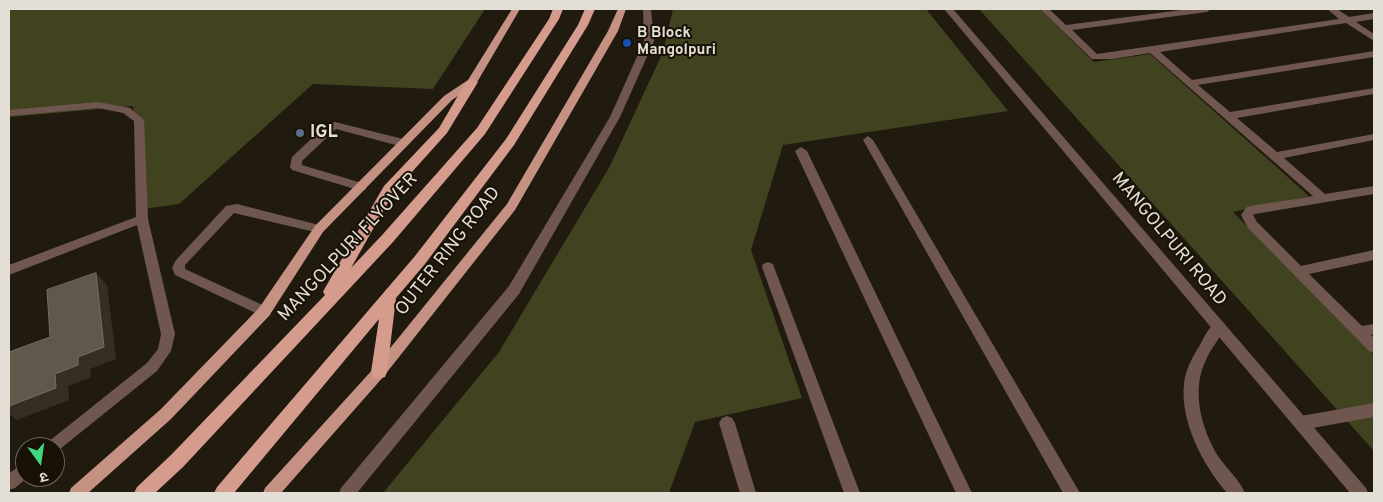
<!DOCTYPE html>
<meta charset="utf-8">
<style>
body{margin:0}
#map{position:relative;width:1383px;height:502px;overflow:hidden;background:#211a0e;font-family:Overpass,"Noto Sans Devanagari",sans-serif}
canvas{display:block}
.frame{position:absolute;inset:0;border:10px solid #e3ded6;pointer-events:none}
.north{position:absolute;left:15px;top:437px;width:50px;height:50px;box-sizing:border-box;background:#181106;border:1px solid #696359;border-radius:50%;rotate:166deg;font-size:14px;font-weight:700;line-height:20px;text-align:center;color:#e3ded6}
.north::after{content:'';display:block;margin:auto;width:18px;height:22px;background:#41d77c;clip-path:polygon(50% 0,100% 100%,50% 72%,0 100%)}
</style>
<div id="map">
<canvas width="1383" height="502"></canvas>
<div class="frame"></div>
<div class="north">उ</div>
</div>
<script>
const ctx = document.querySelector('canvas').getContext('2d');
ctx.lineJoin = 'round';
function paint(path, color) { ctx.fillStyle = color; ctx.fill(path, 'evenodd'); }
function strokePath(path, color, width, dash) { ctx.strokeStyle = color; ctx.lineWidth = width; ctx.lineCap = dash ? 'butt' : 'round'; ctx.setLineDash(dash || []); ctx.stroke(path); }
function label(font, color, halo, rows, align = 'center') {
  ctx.font = font + ' Overpass,sans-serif'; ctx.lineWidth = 4; ctx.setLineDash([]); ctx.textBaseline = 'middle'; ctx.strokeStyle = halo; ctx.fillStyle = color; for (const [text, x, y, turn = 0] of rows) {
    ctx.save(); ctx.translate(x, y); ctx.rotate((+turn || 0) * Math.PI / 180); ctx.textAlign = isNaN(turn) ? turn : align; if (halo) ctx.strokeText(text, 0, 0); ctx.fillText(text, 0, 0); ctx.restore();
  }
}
paint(new Path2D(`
 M9,9H485L433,89L313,84L179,204L142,209L133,106L9,117Z
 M673,9H926L1008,111L783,145L751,250L802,398L695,422L669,493H383L499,352L610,166L663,52Z
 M979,9H1040L1094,62L1150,54L1309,196L1233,212L1374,355V451Z`), '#414320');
paint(new Path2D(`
 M335,122L407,140L408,143L403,147L336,129L302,161V165L365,184L367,187L365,190L361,191L292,170L290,167L292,157L326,125Z
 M237,204L319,225L325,229L319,233L234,213L185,265V269L269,308L271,312L269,316L264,317L175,275L172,268L176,260L226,206Z`), '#6f564f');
paint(new Path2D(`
 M643,9H651L654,41L620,117L519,294L357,493H339L341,488L509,286L610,117L644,41Z
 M1040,9H1049L1066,25L1189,9H1211L1207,12L1072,30L1097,54L1339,19L1327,9H1337L1349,17L1374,13V19L1356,22L1374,34V41L1346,23L1160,52L1192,80L1374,51V57L1198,85L1230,112L1374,88V94L1237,118L1277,152L1374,134V140L1284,158L1325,194L1374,186V194L1255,214L1253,215L1257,222L1301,266L1374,250V260L1309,274L1362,326L1374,324V334L1371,335L1374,338V353L1369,351L1248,228L1241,215L1247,207L1251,206L1313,196L1150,53L1112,59H1092Z
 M98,102L130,108L144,120L148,219L175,334L171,351L157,371L55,453V447H45L48,442L147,363L158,349L161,334L137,225L9,275V265L136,217L134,121L123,113L98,108L9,116V110Z
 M868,136L873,140L1080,493H1063L863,140Z
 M801,147L807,151L972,493H956L795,151Z
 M768,262L773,264L774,267L860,493H844L762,267L763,264Z
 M1219,321L1224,323L1226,327C1220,338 1211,348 1206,360C1191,390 1201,428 1218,456C1226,468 1240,480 1245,493H1227C1203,465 1180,422 1184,384C1185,370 1193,356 1200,345C1204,337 1210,324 1219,321Z
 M1374,403V417L1301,430L1296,428L1293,423L1296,418L1301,416Z
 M727,416L732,418L735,423L756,493H740L719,423L722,418Z
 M25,463V477H28L15,488L9,490V473Z`), '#6f564f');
paint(new Path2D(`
 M944,9H953L1366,488L1368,493H1350Z`), '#6f564f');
paint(new Path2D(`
 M512,9H520L476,84L452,100L323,232L269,316L171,419L88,493H69L71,488L161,409L259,308L315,226L444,96L468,80Z
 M618,9H626L618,31L515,210L384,376L281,493H263L265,488L374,368L507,204L608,31Z`), '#c49183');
paint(new Path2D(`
 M553,9H563L559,19L485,134L393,242L183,467L155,493H134L137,487L171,455L325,295L323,292L325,288L384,186L439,128L466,82L472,79L478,82L447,133L394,192L351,268L383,234L477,128L549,19Z
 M585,9H595L588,25L514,145L425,264L396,298L387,372L385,377L379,379L373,377L371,372L379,319L234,493H214L217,487L415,256L506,139L578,25Z`), '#d59c8d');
paint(new Path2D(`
 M96,273L107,285L116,359L90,369L91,377L68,386L69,400L17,420L9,414V406L55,374L78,357Z`), '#362e22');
const building = new Path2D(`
 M96,273L104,347L78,357V365L55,374L56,388L9,406V352L50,337L47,290Z`);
paint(building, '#5f584b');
strokePath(building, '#746d61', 1);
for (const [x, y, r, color] of [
 [627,43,5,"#1a4fb4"],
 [300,133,5,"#5c6f8a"]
]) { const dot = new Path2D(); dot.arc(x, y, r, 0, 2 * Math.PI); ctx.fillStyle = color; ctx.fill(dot); strokePath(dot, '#181106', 2); }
label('bold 15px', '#e3ded6', '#181106', [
 ["B Block",637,34],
 ["Mangolpuri",637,51]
], 'left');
label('bold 18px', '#e3ded6', '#181106', [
 ["IGL",310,133]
], 'left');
label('18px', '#e3ded6', '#181106', [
 ["MANGOLPURI ROAD",1168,240,50],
 ["MANGOLPURI FLYOVER",349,248,-47],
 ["OUTER RING ROAD",449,252,-52]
]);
</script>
